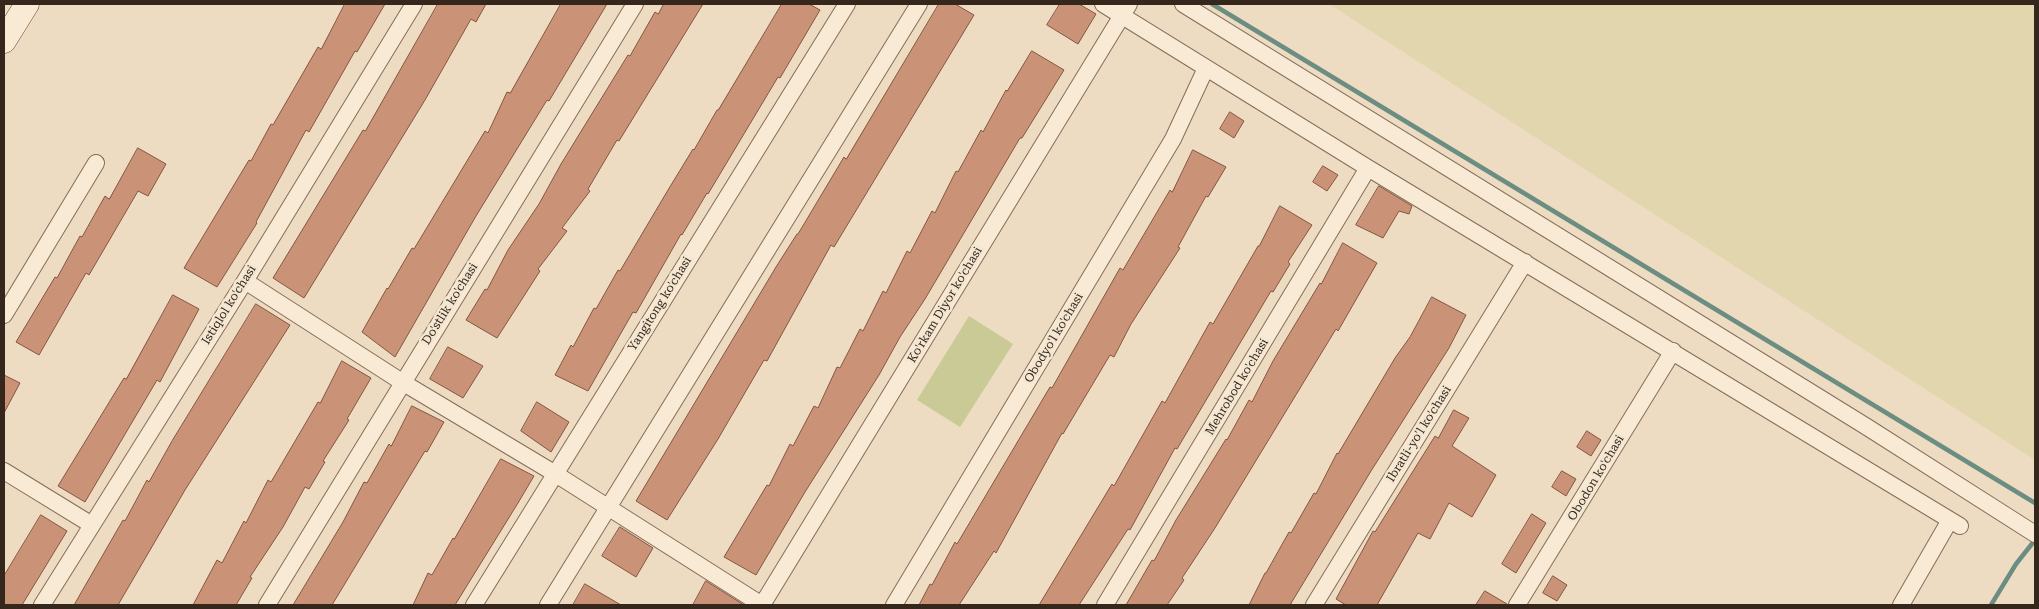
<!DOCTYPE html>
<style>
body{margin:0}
#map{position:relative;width:2039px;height:609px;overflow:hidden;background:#eddcc2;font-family:"Roboto Serif",serif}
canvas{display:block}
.frame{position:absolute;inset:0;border:5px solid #36271d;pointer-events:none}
</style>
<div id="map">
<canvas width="2039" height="609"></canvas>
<div class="frame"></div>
</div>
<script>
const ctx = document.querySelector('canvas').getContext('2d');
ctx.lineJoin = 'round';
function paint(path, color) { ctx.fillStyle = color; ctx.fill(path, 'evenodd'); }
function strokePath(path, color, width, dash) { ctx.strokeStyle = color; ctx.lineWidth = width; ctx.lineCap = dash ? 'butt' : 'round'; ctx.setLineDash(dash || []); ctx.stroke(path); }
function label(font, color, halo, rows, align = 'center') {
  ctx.font = font + ' "Roboto Serif",serif'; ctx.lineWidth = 5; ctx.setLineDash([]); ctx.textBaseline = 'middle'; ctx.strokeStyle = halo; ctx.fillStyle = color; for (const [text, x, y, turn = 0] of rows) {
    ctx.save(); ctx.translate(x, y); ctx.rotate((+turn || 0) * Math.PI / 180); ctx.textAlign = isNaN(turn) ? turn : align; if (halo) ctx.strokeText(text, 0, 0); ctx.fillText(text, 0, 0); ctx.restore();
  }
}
paint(new Path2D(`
 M1329,4H2035V460Z`), '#e2d6af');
paint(new Path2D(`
 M969,316L1013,344L960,427L917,400Z`), '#c9ca96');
strokePath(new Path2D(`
 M1212,4L2035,503
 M1991,605L2016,564L2035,540`), '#6b8d82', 4.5);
const building = new Path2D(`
 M345,4H385L357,52L355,51L309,132L306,130L256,222L257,223L217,287L184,268L249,160L251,161L271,124L273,125L318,47L321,49Z
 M438,4H486L476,22L471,19L425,100L304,298L273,278L363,130L365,131Z
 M561,4H607L549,101L547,100L476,216L395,357L362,332L387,288L388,289L412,248L414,249L485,131L488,133L507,92L510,93Z
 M664,4H703L619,141L617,140L588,189L590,191L562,228L567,231L538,269L540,271L497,338L466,320L485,289L487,290L508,250L539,204L561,164L628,55L630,56L655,12L658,14Z
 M782,4H809L820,10L780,78L778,77L708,194L707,193L682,235L681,234L636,313L633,312L588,391L555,375L571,345L573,347L594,308L596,309L618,270L620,271L668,190L693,149L694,150L717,110H718Z
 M939,4H955L974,15L834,247L831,245L767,361L764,360L718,439L667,520L636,501L776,267L797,234H798L844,157L846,159Z
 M1060,4H1079L1096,14L1078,44L1047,25Z
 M1032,51L1064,70L1022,138H1020L925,299L900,337L879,375L805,492L756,575L724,557L767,485L769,486L790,444L793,446L814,406L818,408L837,367L840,368L860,329L863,331L883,291L886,293L907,251L910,253L932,211L935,213L956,171L958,172L981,130L983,132L1006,90L1007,91Z
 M1230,112L1244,121L1234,138L1220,129Z
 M138,148L166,164L148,196L138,191L89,275L86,273L39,355L16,342L55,277L57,278L80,236L82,237L105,196L109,199Z
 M1193,150L1226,167L1208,197L1206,196L1178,247L1180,248L1131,324L1114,357L1110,355L1063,434L1062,433L996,553L994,551L959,605H919L930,584L932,585L955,542L957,544L1050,387L1052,388L1120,268L1123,270L1170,190L1172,192Z
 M1323,166L1338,175L1327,191L1313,182Z
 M1379,186L1412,206L1409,214L1399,211L1383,238L1356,225Z
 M1280,206L1312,225L1288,262L1290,264L1273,292L1271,291L1177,449L1175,448L1130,530L1128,529L1079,605H1039L1112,484L1114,486L1162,401L1165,403L1210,322L1213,324L1258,246H1259Z
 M1343,243L1377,263L1338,331L1336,329L1215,528L1182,578L1184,580L1167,605H1126L1152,560L1154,561L1176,520L1226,439L1227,440L1249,400L1252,402L1273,361L1320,283L1321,284Z
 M173,295L199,309L160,382L157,380L85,502L58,486L124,378L126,379Z
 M1432,297L1466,315L1449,348L1371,471L1290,605H1249L1265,573H1266L1289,532L1291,533L1314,493L1316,494L1337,453L1338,454L1395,358L1410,337Z
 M256,304L290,325L185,490L118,605H74L123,520L125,521L147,480L149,482L172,441Z
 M448,347L483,366L463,398L430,379Z
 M342,361L371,378L347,419L349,420L323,461L325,462L309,489L305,487L283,527L250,577L252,578L236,605H193L217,560L222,563L244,521L246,523L268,480L271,482L318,402L320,403Z
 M4,375L20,383L4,413Z
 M537,402L569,422L551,452L521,431Z
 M412,406L444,422L427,452L425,451L332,605H293L343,522L364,482L367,483L389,444L391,446Z
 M1454,410L1469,418L1452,446L1496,475L1472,517L1449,503L1430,539L1418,533L1377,605H1346L1336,599L1373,531L1375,532L1435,436L1438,438Z
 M1587,431L1601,440L1591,456L1577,447Z
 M501,459L534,476L518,503L455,605H413L428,573L432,575L453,538L454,539Z
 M1562,471L1576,479L1566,496L1552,487Z
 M1532,514L1546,523L1516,573L1502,564Z
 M41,515L67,531L22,605H4V576Z
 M620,527L653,548L636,577L602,556Z
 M1553,576L1567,585L1557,601L1543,593Z
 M706,581L744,605H693Z
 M585,584L621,605H573Z
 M1485,591L1507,604V605H1476Z`);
paint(building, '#ca9378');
strokePath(building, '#855540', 1);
const street = new Path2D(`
 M1103,4L1368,168L1960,526
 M1183,4L1867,427L2035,534
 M245,281L402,382L554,473L762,605
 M4,315L96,163
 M4,471L92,525
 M42,605L245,281L414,4
 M267,605L635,4
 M474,605L847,4
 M548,605L919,4
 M762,605L1129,4
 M894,605L1173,139L1206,68
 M1105,605L1368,168
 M1314,605L1525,262
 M1517,605L1673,351
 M1901,605L1950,520`);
const secondary = new Path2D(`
 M4,41L27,4`);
strokePath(street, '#866d59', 18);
strokePath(secondary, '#684f3d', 25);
strokePath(street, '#f8ead5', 16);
strokePath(secondary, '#f8ead5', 24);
label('12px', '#36271d', '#f4e7d1', [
 ["Do'stlik ko'chasi",450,304,-58],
 ["Yangitong ko'chasi",660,304,-58],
 ["Istiqlol ko'chasi",229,305,-58],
 ["Ko'rkam Diyor ko'chasi",945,305,-59],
 ["Obodyo'l ko'chasi",1054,338,-59],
 ["Mehrobod ko'chasi",1237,387,-59],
 ["Ibratli-yo'l ko'chasi",1419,434,-58],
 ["Obodon ko'chasi",1596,478,-59]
]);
</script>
